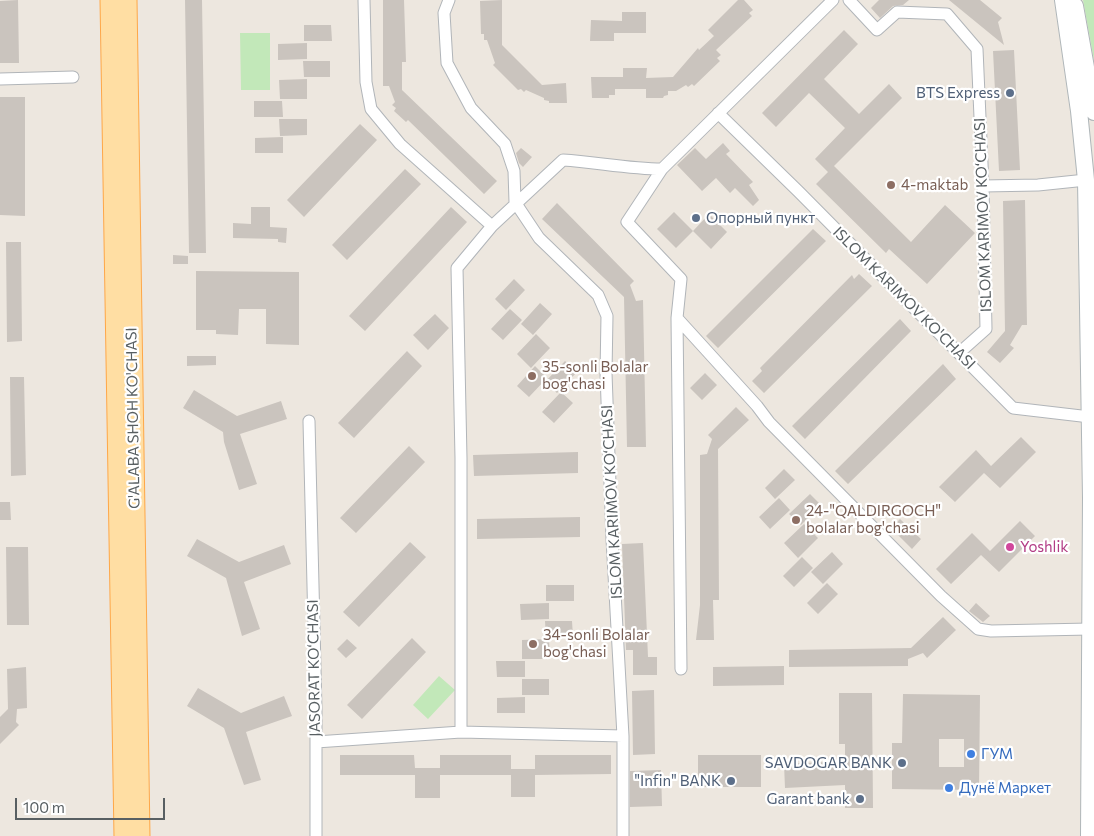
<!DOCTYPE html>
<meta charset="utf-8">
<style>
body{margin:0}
#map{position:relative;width:1094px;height:836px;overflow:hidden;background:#ede7df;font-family:Commissioner,sans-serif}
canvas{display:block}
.scale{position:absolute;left:15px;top:798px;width:150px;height:22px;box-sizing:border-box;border:2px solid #585f62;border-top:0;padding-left:6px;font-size:15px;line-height:18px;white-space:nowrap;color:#585f62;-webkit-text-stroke:4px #fff;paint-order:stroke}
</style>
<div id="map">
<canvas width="1094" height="836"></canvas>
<div class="scale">100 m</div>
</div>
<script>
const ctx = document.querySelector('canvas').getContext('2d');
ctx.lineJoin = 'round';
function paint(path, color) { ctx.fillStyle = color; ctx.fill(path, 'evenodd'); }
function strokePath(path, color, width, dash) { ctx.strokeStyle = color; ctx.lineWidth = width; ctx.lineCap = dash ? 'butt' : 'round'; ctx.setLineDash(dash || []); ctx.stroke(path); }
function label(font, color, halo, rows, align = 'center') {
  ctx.font = font + ' Commissioner,sans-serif'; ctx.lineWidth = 4.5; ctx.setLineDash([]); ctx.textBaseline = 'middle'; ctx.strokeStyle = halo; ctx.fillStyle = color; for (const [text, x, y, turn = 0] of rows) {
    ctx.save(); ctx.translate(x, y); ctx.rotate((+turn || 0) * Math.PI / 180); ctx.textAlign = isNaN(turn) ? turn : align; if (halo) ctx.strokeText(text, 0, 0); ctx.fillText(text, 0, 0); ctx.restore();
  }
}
paint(new Path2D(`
 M1083,0H1094V60Z
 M240,33H270V90H241Z
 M439,676L455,690L428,719L413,705Z`), '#c2e8b9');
paint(new Path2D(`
 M18,0L19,63H0V1Z
 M185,0H202L206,253H189Z
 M383,0H404L406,62H402V90L497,181L484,194L408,120L406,122L394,111L396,108L392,105L395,102L389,86H383Z
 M502,0V45L542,85L566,83L567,103H549V101L544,100V98L526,90L524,92L521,89L518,90L493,65L495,63L487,40H484V34H481L480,1Z
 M738,0H744L753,10L749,13L752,16L716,50L721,55L717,58L720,61L694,86L692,84L688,87L686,85L676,91H668V95L664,96L663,98H646V89H615V95H609V98H592L591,77H623V68H647L646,78L673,77L698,48L699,50L714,36L708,30Z
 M879,0H909L903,5L893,6L880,18L871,8Z
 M949,0H980L1002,18L998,22L1004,45Z
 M622,12H646V33H614V41H590L591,20L622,21Z
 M304,25H331L332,41H304Z
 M844,30L858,44L824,79L859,114L889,84L902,98L834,166L911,242L945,205L975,233L927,284L889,249L886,253L816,184L828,172L815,159L845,128L809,93L776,127L762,113Z
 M307,43V59L278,60V44Z
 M1014,50L1020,170L999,171L993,51Z
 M303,61H330V77H304Z
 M307,79V99H280L279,80Z
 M0,97H25V216L0,215Z
 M254,101H282L283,117H254Z
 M279,119H307V135L280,136Z
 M360,124L377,140L304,217L287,200Z
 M283,137V153H255V138Z
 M723,143L730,151L726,154L753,182L749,185L759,200L753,206L735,188L730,193L716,178L702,191L677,165L695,148L706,159Z
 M521,148L532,157L523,167L519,163L516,153Z
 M405,169L421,184L347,260L332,245Z
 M1025,200L1027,325H1022L1010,345L1014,348L1000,363L987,352L1005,331L1003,201Z
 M557,203L634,281L630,285L636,301L643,300L646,447H627L624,297L542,219Z
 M251,207H270V227L287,228L286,243L278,242V239L233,238V223L251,224Z
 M451,207L467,222L365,331L349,316Z
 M674,212L693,231L676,248L657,229Z
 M709,214L727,232L711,249L693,231Z
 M813,229L826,241L718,348L706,336Z
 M6,242H21L22,341L7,342Z
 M173,255L188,256V264H173Z
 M196,271L299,272V345L266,344V309H239L238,335L216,334V330H196Z
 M859,274L872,286L764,393L752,381L762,371L760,368L852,275L854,279Z
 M514,279L525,290L506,310L495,299Z
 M540,303L552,314L533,335L521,324Z
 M510,309L522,320L503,340L491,329Z
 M435,314L449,328L428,350L413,335Z
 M900,319L911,331L805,439L792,426Z
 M536,334L550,348L531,368L517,354Z
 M407,351L422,366L354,438L338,423Z
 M187,356H216V365L187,366Z
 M565,361L577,372L557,393L545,382Z
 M943,364L956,379L848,484L835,471Z
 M535,366L547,378L529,397L517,386Z
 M705,373L717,385L702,400L690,388Z
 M10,377H24L26,475L11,476Z
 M194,390L237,416L281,401L287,419L240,434L257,484L239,490L224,442L223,432L183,408Z
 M561,392L573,403L554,423L542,412Z
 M736,407L749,420L718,449L719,600H713L714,640H696L700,605V455L707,454L712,439L708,435Z
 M1021,437L1036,452L1000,488L984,473L955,502L939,487L976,450L991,466Z
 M409,446L425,462L356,533L340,518Z
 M578,452V473L474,476L473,455Z
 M784,469L795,480L775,499L765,488Z
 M810,494L821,505L801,525L789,514Z
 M779,498L790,510L770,529L759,517Z
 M0,502H10L11,520H0Z
 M580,517V537L477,539V519Z
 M900,519L921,539L912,549L891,528Z
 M1020,521L1035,536L999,572L981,555L951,584L936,569L972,533L990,551Z
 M804,524L818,538L798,558L784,543Z
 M197,539L239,562L284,545L291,564L244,582L260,629L242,636L226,578L187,556Z
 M410,542L426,557L359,627L343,612Z
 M643,543L648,657H657V675H633V650H626L622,544Z
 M6,547H28L29,625H7Z
 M832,552L843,564L823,584L811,572Z
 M802,557L813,568L794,587L783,576Z
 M827,583L838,594L818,614L807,603Z
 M546,585H574V601H546Z
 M549,603V619L521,620L520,604Z
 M976,603L990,616L983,622L969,611Z
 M943,617L956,630L927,658L923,653L908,659V666L789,667V650L911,648Z
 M545,621H572L573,637H546Z
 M412,638L426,652L362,719L347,705Z
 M347,639L357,648L346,658L337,649Z
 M549,639L550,659H522V640Z
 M496,661H525V677H497Z
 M784,666V685L713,686V667Z
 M26,667L27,708L17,709L16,722L19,725L0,744V717L8,709L7,669Z
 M522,679H549V695H522Z
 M198,688L241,713L284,696L292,716L246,732L261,780L244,785L224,728L187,706Z
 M654,690L655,754L633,755L632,691Z
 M839,693H872L873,808H845V785L785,788L784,764L845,761V744H839Z
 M903,694L980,695L979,790L892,789V743H902ZM939,739H964V767H939Z
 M525,697V713H497V698Z
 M340,755H414L415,768H440V798H415V775H340Z
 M440,755H511V775H440Z
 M535,755H611V774L535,775V797H511V769H535Z
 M698,755H761V787H698Z
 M661,770L662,806L630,807V771Z`), '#cac4be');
const street = new Path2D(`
 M364,0L366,82L371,109L400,144L492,226
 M449,0L444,13L447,63L471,108L505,144L514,171L515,202L539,238L598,295L607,316L606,373L612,539L623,736V836
 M849,0L877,30L897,12L947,14L977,49L983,186L986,329L959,353
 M0,79L73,77
 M718,113L799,192L1013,408L1090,417
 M662,169L627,222L681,279L677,318L681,669
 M983,186L1038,185L1086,180
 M677,318L757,406L769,422L941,596L978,629L991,631L1090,629
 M309,421L316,709V836
 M461,732V458L457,268L492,226L563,160C596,162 629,169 662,169L833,0
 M316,742L461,732L623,736`);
const secondary = new Path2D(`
 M1063,0L1079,111L1086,180L1091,498L1089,836
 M1075,6L1094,112`);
const primary = new Path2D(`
 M110,0L124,836
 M127,0L140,836`);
strokePath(street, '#b1b5b9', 13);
strokePath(secondary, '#afb6b9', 18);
strokePath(primary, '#fea748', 21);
strokePath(street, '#fff', 11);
strokePath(secondary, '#fff', 16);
strokePath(primary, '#ffdea3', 19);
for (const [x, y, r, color] of [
 [1010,93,5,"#5c6f8a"],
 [891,185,5,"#8d6e63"],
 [696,218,5,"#5c6f8a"],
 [532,376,5,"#8d6e63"],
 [796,520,5,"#8d6e63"],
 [1010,547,5,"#d1479c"],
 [533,644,5,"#8d6e63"],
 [971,754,5,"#3f7fe0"],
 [902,763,5,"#5c6f8a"],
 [731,781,5,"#5c6f8a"],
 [949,788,5,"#3f7fe0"],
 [860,799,5,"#5c6f8a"]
]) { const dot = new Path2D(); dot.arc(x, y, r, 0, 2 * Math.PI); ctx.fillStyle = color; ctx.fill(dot); strokePath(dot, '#fff', 2); }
label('15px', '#4e5e75', '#fff', [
 ["BTS Express",1000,93],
 ["Опорный пункт",706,218,"left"],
 ["SAVDOGAR BANK",892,763],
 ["\"Infin\" BANK",721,781],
 ["Garant bank",850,799]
], 'right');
label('15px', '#785e54', '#fff', [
 ["4-maktab",901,185],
 ["35-sonli Bolalar",542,367],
 ["bog'chasi",542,384],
 ["24-\"QALDIRGOCH\"",806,511],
 ["bolalar bog'chasi",806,528],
 ["34-sonli Bolalar",543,635],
 ["bog'chasi",543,652]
], 'left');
label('15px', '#585f62', '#fff', [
 ["ISLOM KARIMOV KO‘CHASI",983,215,-92],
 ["ISLOM KARIMOV KO'CHASI",904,298,45],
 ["G'ALABA SHOH KO'CHASI",133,418,-91],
 ["ISLOM KARIMOV KO‘CHASI",612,502,-93],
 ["JASORAT KO‘CHASI",314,668,-91]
]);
label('15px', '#b23c85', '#fff', [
 ["Yoshlik",1020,547]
], 'left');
label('15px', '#366cbe', '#fff', [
 ["ГУМ",981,754],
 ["Дунё Маркет",959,788]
], 'left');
</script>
